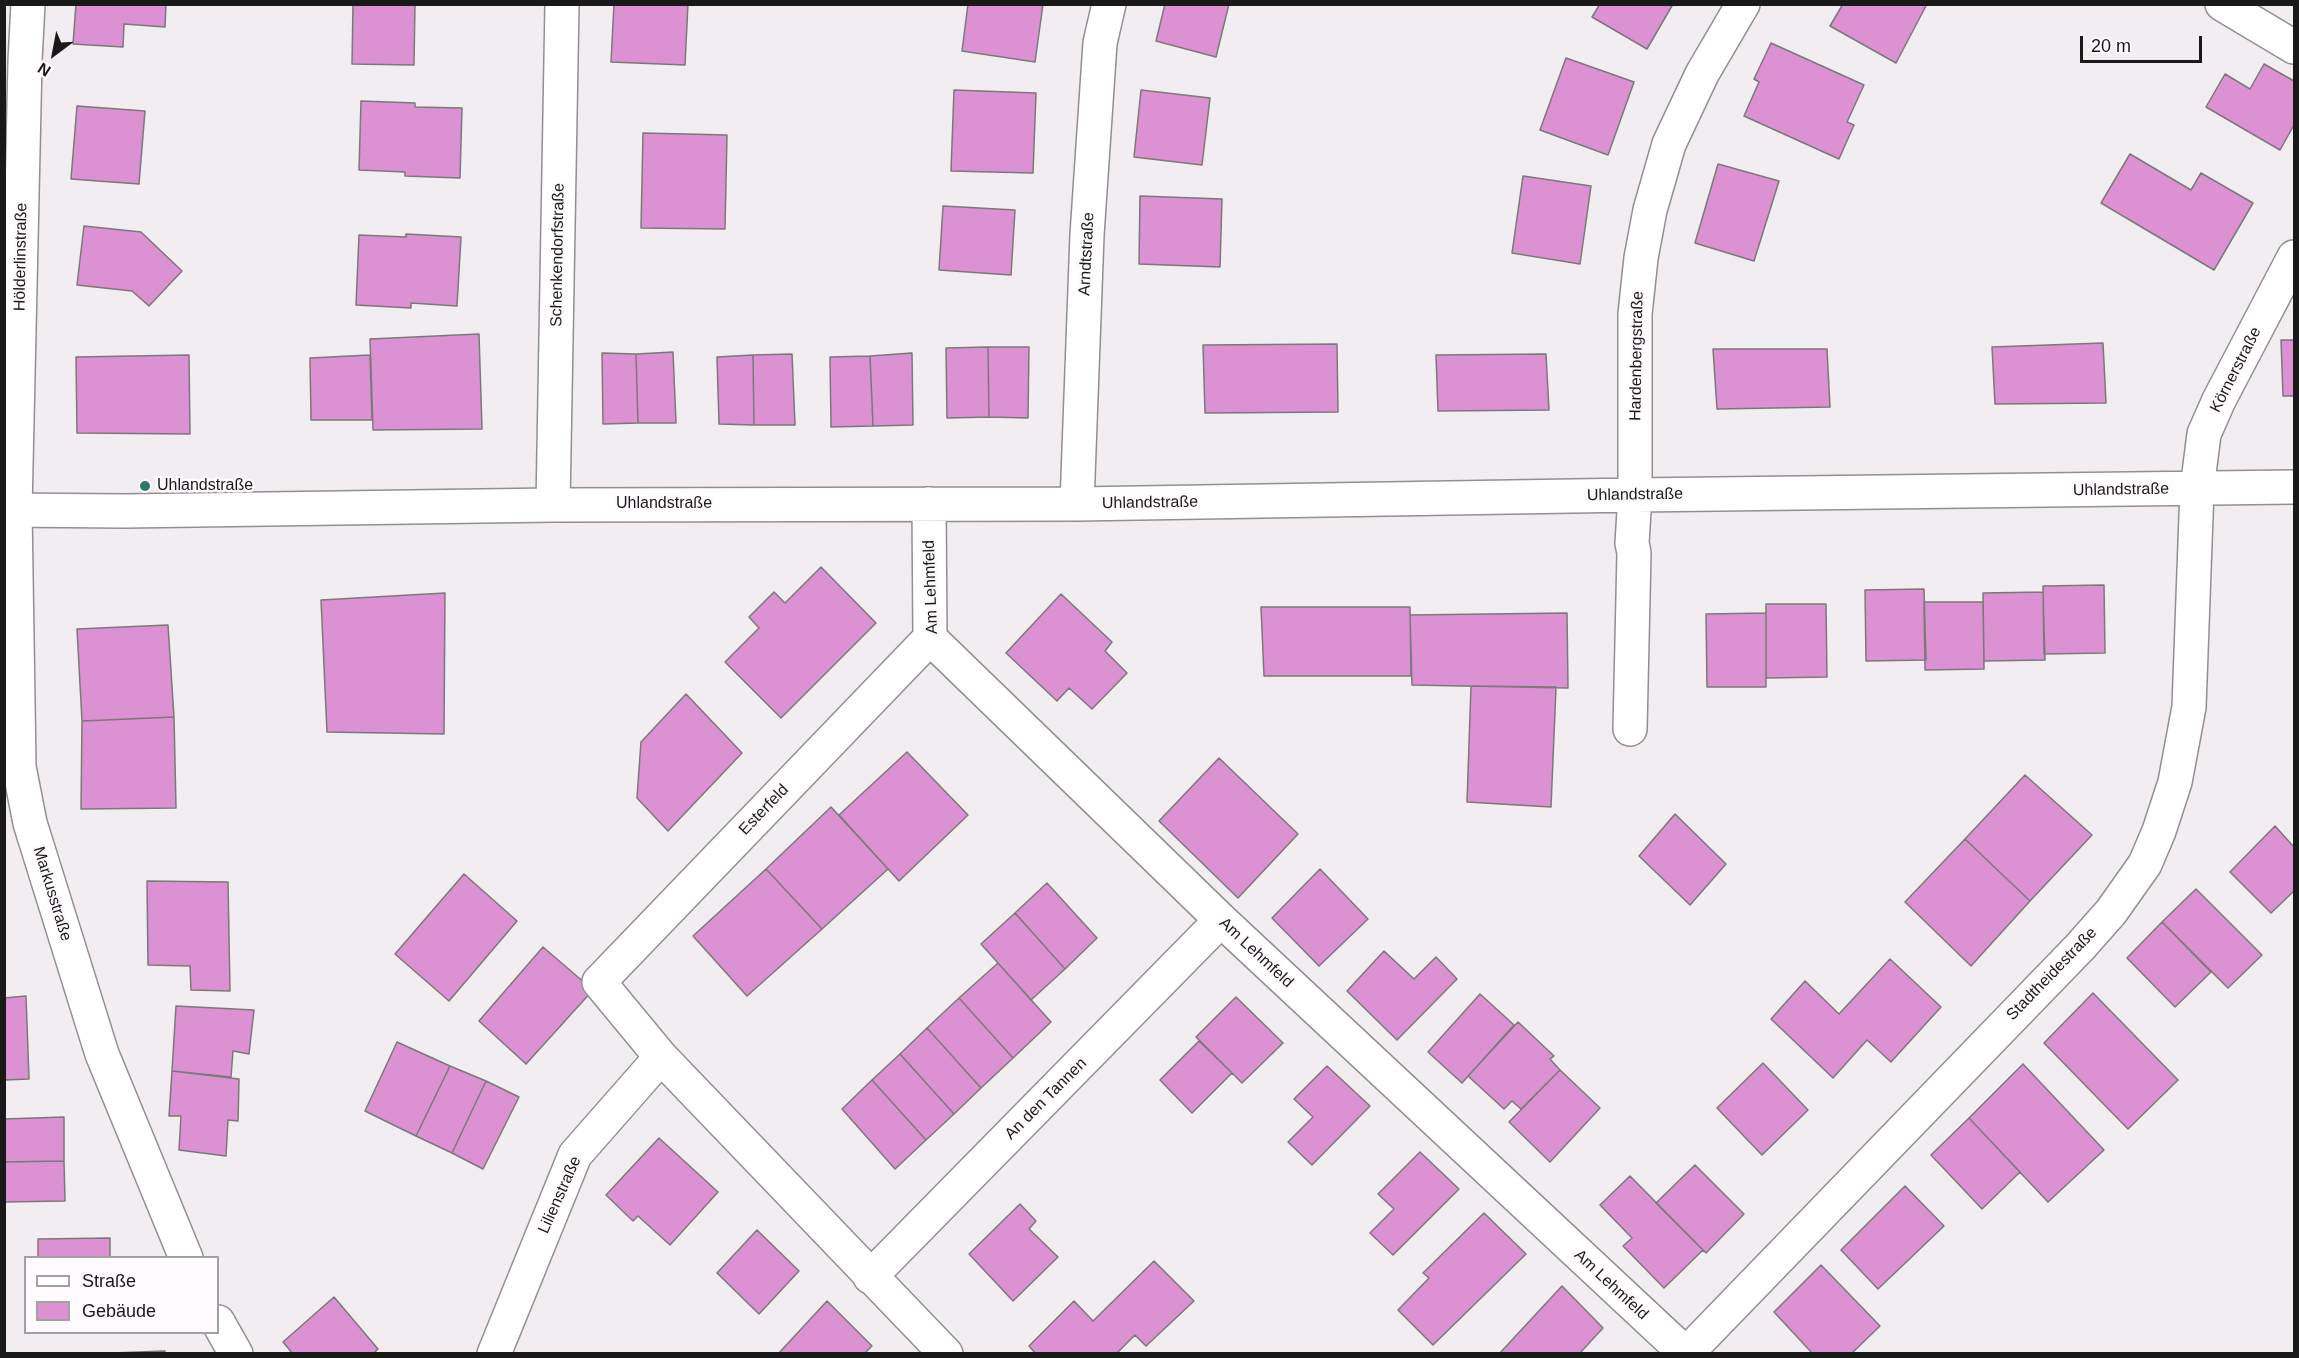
<!DOCTYPE html>
<meta charset="utf-8">
<style>
body{margin:0}
#map{position:relative;width:2299px;height:1358px;overflow:hidden;background:#f1edf0;font-family:Helvetica,sans-serif}
canvas{display:block}
.frame{position:absolute;inset:0;border:6px solid #1a191a;pointer-events:none}
.legend{position:absolute;left:24px;top:1256px;width:195px;height:78px;box-sizing:border-box;background:#fefafd;border:2px solid #a3a0a2;margin:0;padding:8px 10px;list-style:none;font-size:18px;color:#1a191a}
.legend li{display:flex;align-items:center;gap:12px;height:30px}
.legend b{width:30px;border:2px solid #a3a0a2}
.north{position:absolute;left:24px;top:24px;width:60px;height:60px;-webkit-text-stroke:4px #fefafd;paint-order:stroke;rotate:212deg;font-size:16px;font-weight:700;line-height:24px;text-align:center;color:#1a191a}
.north::after{content:'';display:block;margin:auto;width:21px;height:27px;background:#1a191a;clip-path:polygon(50% 0,100% 100%,50% 72%,0 100%)}
.scale{position:absolute;left:2080px;top:36px;width:122px;height:27px;box-sizing:border-box;border:3px solid #1a191a;border-top:0;padding-left:8px;font-size:18px;line-height:21px;white-space:nowrap;color:#1a191a;-webkit-text-stroke:4px #fefafd;paint-order:stroke}
</style>
<div id="map">
<canvas width="2299" height="1358"></canvas>
<div class="frame"></div>
<ul class="legend">
<li><b style="height:8px;background:#fff"></b>Straße</li>
<li><b style="height:16px;background:#dc92d2"></b>Gebäude</li>
</ul>
<div class="north">N</div>
<div class="scale">20 m</div>
</div>
<script>
const ctx = document.querySelector('canvas').getContext('2d');
ctx.lineJoin = 'round';
function paint(path, color) { ctx.fillStyle = color; ctx.fill(path, 'evenodd'); }
function strokePath(path, color, width, dash) { ctx.strokeStyle = color; ctx.lineWidth = width; ctx.lineCap = dash ? 'butt' : 'round'; ctx.setLineDash(dash || []); ctx.stroke(path); }
function label(font, color, halo, rows, align = 'center') {
  ctx.font = font + ' Helvetica,sans-serif'; ctx.lineWidth = 5; ctx.setLineDash([]); ctx.textBaseline = 'middle'; ctx.strokeStyle = halo; ctx.fillStyle = color; for (const [text, x, y, turn = 0] of rows) {
    ctx.save(); ctx.translate(x, y); ctx.rotate((+turn || 0) * Math.PI / 180); ctx.textAlign = isNaN(turn) ? turn : align; if (halo) ctx.strokeText(text, 0, 0); ctx.fillText(text, 0, 0); ctx.restore();
  }
}
const building = new Path2D(`
 M76,4H166L165,27L124,24L123,47L73,44Z
 M353,4H415L414,65L352,64Z
 M614,4H688L685,65L611,62Z
 M968,4H1043L1035,62L962,51Z
 M1165,4H1229L1216,57L1156,41Z
 M1600,4H1673L1647,49L1592,17Z
 M1843,4H1927L1896,63L1830,26Z
 M1771,43L1864,85L1847,122L1854,125L1839,159L1744,116L1759,82L1754,79Z
 M1566,58L1634,82L1608,155L1540,130Z
 M2264,64L2294,81V125L2280,150L2206,107L2225,74L2250,89Z
 M954,90L1036,93L1033,173L951,171Z
 M1141,90L1210,98L1202,165L1134,157Z
 M361,101L415,103V107L462,108L460,178L405,176V172L359,170Z
 M77,106L145,111L139,184L71,179Z
 M643,133L727,135L725,229L641,228Z
 M2130,154L2191,190L2201,173L2253,203L2214,270L2101,203Z
 M1718,164L1779,181L1754,261L1695,243Z
 M1523,176L1591,186L1580,264L1512,253Z
 M1140,196L1222,199L1220,267L1139,264Z
 M943,206L1015,210L1011,275L939,270Z
 M84,226L141,232L182,271L149,306L132,291L77,285Z
 M406,234L461,237L457,306L411,303V308L356,305L359,235L406,237Z
 M479,334L482,429L373,430L370,339Z
 M2281,340H2294V396H2283Z
 M2103,343L2106,403L1995,404L1992,347Z
 M1337,344L1338,412L1205,413L1203,345Z
 M988,347L989,417L947,418L946,348Z
 M988,347H1029L1028,418L989,417Z
 M1713,349H1827L1830,407L1717,409Z
 M673,352L676,423H638L636,354Z
 M602,353L636,354L638,423L603,424Z
 M912,353L913,425L873,426L870,356Z
 M792,354L795,425H754L753,355Z
 M1546,354L1549,410L1438,411L1436,355Z
 M189,355L190,434L77,433L76,357Z
 M370,355L372,420H311L310,358Z
 M753,355L754,425L719,424L717,357Z
 M870,356L873,426L831,427L830,357Z
 M821,567L876,623L781,718L725,662L759,628L749,617L774,592L785,603Z
 M2104,585L2105,653L2044,654L2043,586Z
 M1924,589L1926,660L1866,661L1865,590Z
 M2043,592L2045,660L1984,661L1983,593Z
 M445,593L444,734L327,732L321,600Z
 M1061,594L1112,642L1105,651L1127,673L1092,709L1069,688L1057,701L1006,653Z
 M1924,602H1983L1984,669L1925,670Z
 M1766,604H1826L1827,677L1766,678Z
 M1261,607H1410L1411,676H1264Z
 M1567,613L1568,688L1412,685L1410,615Z
 M1766,613V687H1707L1706,614Z
 M168,625L174,717L82,721L77,629Z
 M1471,686L1556,687L1551,807L1467,802Z
 M686,694L742,753L668,831L637,798L641,742Z
 M174,717L176,808L81,809L82,721Z
 M907,752L968,815L899,881L839,815Z
 M1219,758L1298,834L1238,898L1159,821Z
 M2025,775L2092,835L2030,901L1965,839Z
 M831,807L888,869L822,929L766,869Z
 M1675,814L1726,864L1690,905L1639,856Z
 M2275,826L2294,847V891L2271,913L2230,872Z
 M1965,839L2030,901L1971,966L1905,902Z
 M766,869L822,929L747,996L693,936Z
 M1320,869L1368,919L1319,966L1272,918Z
 M464,874L517,921L449,1001L395,954Z
 M147,881L228,882L230,991L191,990L190,966L148,965Z
 M1047,883L1097,938L1065,969L1015,913Z
 M2196,889L2262,955L2228,988L2162,922Z
 M1015,913L1065,969L1031,1000L981,944Z
 M2162,922L2211,972L2175,1007L2127,958Z
 M543,947L593,990L526,1064L479,1021Z
 M1384,951L1414,979L1436,957L1457,979L1397,1040L1347,991Z
 M1890,959L1941,1007L1891,1062L1867,1040L1833,1078L1771,1019L1805,981L1839,1014Z
 M998,963L1051,1022L1013,1058L959,998Z
 M2093,993L2178,1080L2128,1129L2044,1043Z
 M1480,994L1514,1025L1462,1083L1428,1052Z
 M26,996L29,1079L4,1080V998Z
 M1236,997L1283,1043L1242,1083L1196,1037Z
 M959,998L1013,1058L981,1088L927,1028Z
 M176,1006L254,1010L249,1054L233,1051L231,1077L172,1071Z
 M1518,1022L1554,1056L1550,1059L1560,1070L1521,1109L1512,1101L1504,1109L1468,1076Z
 M927,1028L981,1088L954,1114L900,1054Z
 M1199,1041L1232,1073L1192,1113L1160,1080Z
 M397,1042L450,1066L416,1136L365,1111Z
 M900,1054L954,1114L926,1140L872,1080Z
 M1763,1063L1808,1110L1762,1155L1717,1108Z
 M2023,1064L2104,1150L2048,1202L1969,1118Z
 M450,1066L486,1081L452,1153L416,1136Z
 M1327,1066L1370,1106L1312,1165L1288,1142L1313,1117L1294,1099Z
 M1560,1070L1600,1108L1550,1162L1509,1122Z
 M172,1071L239,1079L238,1121L228,1120L226,1156L179,1150L181,1116H169Z
 M872,1080L926,1140L895,1169L842,1109Z
 M486,1081L519,1097L483,1169L452,1153Z
 M64,1117V1161L4,1162V1119Z
 M1969,1118L2020,1172L1982,1209L1931,1155Z
 M659,1138L718,1192L670,1245L638,1216L633,1221L606,1195Z
 M1420,1152L1459,1189L1393,1255L1370,1233L1394,1209L1378,1194Z
 M64,1161L65,1201L4,1202V1162Z
 M1695,1165L1744,1214L1706,1253L1656,1203Z
 M1630,1176L1703,1250L1664,1288L1623,1246L1632,1238L1600,1205Z
 M1905,1186L1944,1226L1878,1289L1841,1250Z
 M1020,1204L1036,1221L1029,1229L1058,1257L1013,1301L969,1254Z
 M1484,1213L1526,1254L1433,1345L1398,1310L1429,1278L1423,1273Z
 M757,1230L799,1271L759,1314L717,1273Z
 M110,1238V1258H38V1239Z
 M1154,1261L1194,1301L1146,1346L1135,1335L1116,1354H1036L1029,1346L1074,1301L1093,1321Z
 M1821,1265L1880,1326L1851,1354H1813L1774,1312Z
 M1562,1286L1603,1328L1579,1354H1499Z
 M334,1297L378,1349L373,1354H293L283,1342Z
 M827,1301L872,1346L864,1354H778Z
 M165,1351V1354H84Z`);
paint(building, '#dc92d2');
strokePath(building, '#7b787a', 1.5);
const minor = new Path2D(`
 M28,4L25,61L15,510L19,767L30,823L102,1054L186,1258
 M2222,4L2294,47
 M929,504L930,638L1221,920L1686,1354
 M1077,504L1087,235L1100,43L1109,4
 M553,505L562,4
 M4,510L125,511L553,505L1077,504L1635,495L2294,487
 M930,638L599,982L661,1057L946,1354
 M1630,729L1634,553L1632,543L1635,495V314L1641,258L1650,210L1669,144L1702,74L1743,4
 M870,1277L1221,920
 M218,1322L236,1354
 M494,1354L575,1155L661,1057
 M1686,1354L2080,947L2111,912L2145,864L2159,831L2175,782L2189,707L2197,489L2204,434L2219,400L2294,257`);
strokePath(minor, '#928f91', 36);
strokePath(minor, '#fff', 33);
for (const [x, y, r, color] of [
 [145,486,6,"#30766b"]
]) { const dot = new Path2D(); dot.arc(x, y, r, 0, 2 * Math.PI); ctx.fillStyle = color; ctx.fill(dot); strokePath(dot, '#fefafd', 2); }
label('16px', '#1a191a', '#fefafd', [
 ["Arndtstraße",1087,254,-87],
 ["Schenkendorfstraße",558,255,-89],
 ["Hölderlinstraße",21,257,-89],
 ["Hardenbergstraße",1637,356,-89],
 ["Körnerstraße",2236,370,-63],
 ["Uhlandstraße",2121,490,-1],
 ["Uhlandstraße",1635,495,-1],
 ["Uhlandstraße",1150,503,-1],
 ["Uhlandstraße",664,504],
 ["Am Lehmfeld",931,587,-92],
 ["Esterfeld",764,810,-46],
 ["Markusstraße",52,894,73],
 ["Am Lehmfeld",1256,953,43],
 ["Stadtheidestraße",2052,974,-46],
 ["An den Tannen",1046,1099,-45],
 ["Lilienstraße",560,1195,-66],
 ["Am Lehmfeld",1611,1285,43]
]);
label('16px', '#1a191a', '#fefafd', [
 ["Uhlandstraße",157,486]
], 'left');
</script>
